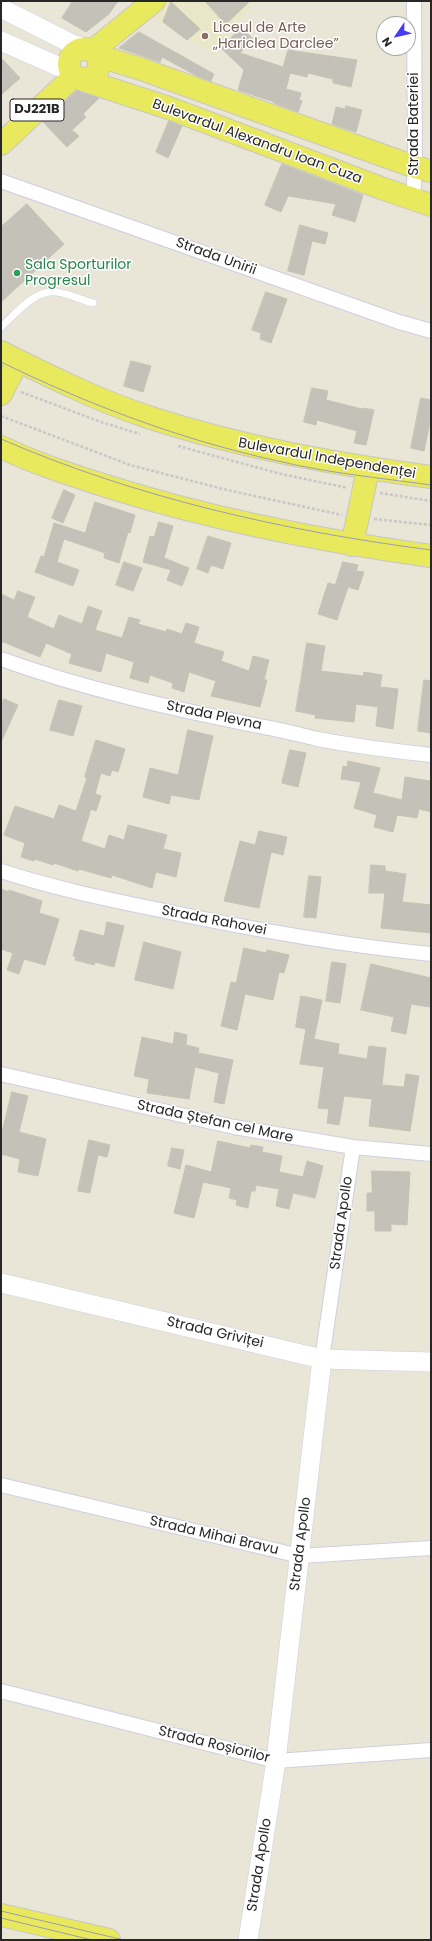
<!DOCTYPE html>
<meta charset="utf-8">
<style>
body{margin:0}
#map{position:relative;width:432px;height:1941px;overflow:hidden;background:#e9e6d8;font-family:Poppins,sans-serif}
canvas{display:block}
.frame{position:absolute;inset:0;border:2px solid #272727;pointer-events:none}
.north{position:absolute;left:376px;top:16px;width:40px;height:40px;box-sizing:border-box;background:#fff;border:1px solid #a9a9a9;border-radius:50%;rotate:236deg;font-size:11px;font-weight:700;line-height:16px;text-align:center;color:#272727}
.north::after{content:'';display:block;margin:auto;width:14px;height:18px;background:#463df1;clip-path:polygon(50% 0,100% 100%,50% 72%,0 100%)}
</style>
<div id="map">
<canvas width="432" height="1941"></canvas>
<div class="frame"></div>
<div class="north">N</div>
</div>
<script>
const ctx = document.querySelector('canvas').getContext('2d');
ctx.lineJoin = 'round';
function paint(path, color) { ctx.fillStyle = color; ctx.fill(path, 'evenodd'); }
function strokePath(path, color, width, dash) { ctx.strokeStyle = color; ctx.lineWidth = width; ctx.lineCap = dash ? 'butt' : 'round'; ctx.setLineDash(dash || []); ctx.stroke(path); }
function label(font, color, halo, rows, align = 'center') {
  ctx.font = font + ' Poppins,sans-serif'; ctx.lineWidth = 3; ctx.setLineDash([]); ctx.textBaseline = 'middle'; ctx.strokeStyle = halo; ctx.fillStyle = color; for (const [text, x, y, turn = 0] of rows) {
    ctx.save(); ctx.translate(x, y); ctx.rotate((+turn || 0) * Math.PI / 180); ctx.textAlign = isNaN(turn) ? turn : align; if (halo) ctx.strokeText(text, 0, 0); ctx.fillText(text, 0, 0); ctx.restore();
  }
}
paint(new Path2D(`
 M168,1H255L214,55L150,16Z`), '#eae7c8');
const building = new Path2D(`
 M73,1H118L109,14L86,32L62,18Z
 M205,1H250L226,24Z
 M171,2L200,29L187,40L163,22Z
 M241,27L253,39L240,53L283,67L288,50L357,60L351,87L333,83V79L308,73L307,77L290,73L286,89L301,93L299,100L302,101L298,112L274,103V102L238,90L244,70L220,47L222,48Z
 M139,32L214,74L211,81L197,76L162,57L160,62L119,48Z
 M1,58L20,78L1,95Z
 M77,90L99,98L83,114L86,117L72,130L79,136L67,147L43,122Z
 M346,106L362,110L356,132L332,124L336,107L345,109Z
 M169,121L182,126L168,158L156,152Z
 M282,164L363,195L355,222L332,215L336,204L288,196L281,212L265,205Z
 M27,204L64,244L1,302V227Z
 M300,225L328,233L325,244L312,241L304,275L288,271Z
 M266,292L287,299L271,343L260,339L261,333L252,330Z
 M131,361L151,366L143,392L124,386Z
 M312,388L328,391L326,400L362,409L363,408L374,410L366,445L354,443L357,431L317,420L316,425L304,422Z
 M421,398L431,400V417L424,451L411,448Z
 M64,490L75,495L63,523L52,518Z
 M95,502L135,515L130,533L128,532L119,563L104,558L105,553L64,539L57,562L79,570L73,586L35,572L41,556L44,557L54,523L85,533Z
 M159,522L173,526L164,558L189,568L182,586L167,580L171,570L143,562L150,536L154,537Z
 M208,536L231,543L223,569L211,565L208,573L197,569Z
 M124,562L142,568L133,591L116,585Z
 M343,562L358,565L356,571L364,572L358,590L348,587L337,620L318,614L328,583L335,585Z
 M18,591L35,597L27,617L54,629L59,615L82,624L88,606L102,611L95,630L122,638L129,617L140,620L138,624L166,632L167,629L182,634L186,623L199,627L194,643L224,652L221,661L249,671L253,656L269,660L264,680H267L260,707L211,696L216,681L189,672L184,692L172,688L173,683L150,675L148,683L130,678L134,662L106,653L101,672L69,663L72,654L46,643L40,657L1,641V594L14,600Z
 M307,643L325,646L321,671L363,676L364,672L382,675L380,687L398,689L393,729L376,726L378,707L356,704L354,722L315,718L316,715L296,711Z
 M424,680L431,681V733L418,731Z
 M4,699L18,705L1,742V706Z
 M59,700L82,706L73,736L50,730Z
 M188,730L213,736L199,800L171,795L169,804L143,797L150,768L178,775Z
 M96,740L125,749L118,772L112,770L110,776L101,773L95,794L101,796L96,811L91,809L81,841L105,849L109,835L124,840L128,825L167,835L163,849L181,853L176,877L156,872L152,888L112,875L111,878L79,869L78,871L54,863L53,865L35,859L34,861L21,857L25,843L4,835L15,806L54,819L59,805L76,811L87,778L85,777Z
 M290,750L306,753L298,787L282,783Z
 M348,761L380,768L373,793L402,800L405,777L431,781V812L419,809L417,818L397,815L393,832L374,827L377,815L354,808L361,782L341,779L343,766L347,767Z
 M259,831L287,837L283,855L271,852L259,908L224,901L240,841L255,845Z
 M371,865L385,866V871L406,874L402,902L431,905V933L381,928L385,893H369Z
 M309,876L321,877L316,918L304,917Z
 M1,889L9,892V890L42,901L39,913L59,919L45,965L24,959L19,974L7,970L13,953L1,949Z
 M107,922L124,926L114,967L95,962L94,965L75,960L76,957L73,956L80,930L104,936Z
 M144,942L181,952L173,989L135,980Z
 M244,948L266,953L267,950L289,955L284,973L279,972L273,1000L245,994L237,1030L221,1026L231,982L236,983Z
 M332,962L346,964L340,1003L326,1001Z
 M371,964L431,978L430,1007L411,1004L406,1034L391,1031L394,1017L361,1010Z
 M301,996L322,1000L314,1039L339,1044L338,1054L367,1059L369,1046L386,1048L382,1085L404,1087L406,1074L419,1076L410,1131L369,1126L372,1099L344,1096L339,1125L327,1123L329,1109L318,1108L324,1067L300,1064L306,1029L296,1027Z
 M175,1032L187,1035L186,1045L199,1048L198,1053L233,1060L224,1104L214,1102L219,1073L195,1067L189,1099L147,1093L149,1079L134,1076L142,1037L173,1044Z
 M12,1092L28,1096L19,1132L46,1139L38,1176L18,1172L20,1159L1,1154V1137Z
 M89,1140L110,1145L107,1157L98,1155L90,1193L78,1191Z
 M218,1141L250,1148L251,1145L263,1147L262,1152L282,1156L279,1172L303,1177L307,1161L323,1166L315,1198L293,1193L289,1209L276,1206L279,1189L256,1185L255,1191H251L248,1208L236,1205L237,1200L229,1198L231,1188L203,1182L194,1218L174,1213L186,1165L211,1172Z
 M172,1148L184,1150L180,1169L168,1166Z
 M372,1171L410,1172L407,1225L391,1224V1231H375V1211H367V1193H372Z`);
paint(building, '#c4c2b8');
strokePath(building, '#c4c2b3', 1);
const lane = new Path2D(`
 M1,327C16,314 34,289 57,292C69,294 82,300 93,303`);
const street = new Path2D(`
 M1,181L399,322L431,331
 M413,199L415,167L414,1
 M1,659C87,690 175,709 264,727C282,730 300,735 317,739C355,746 393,751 431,755
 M1,871C53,888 106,899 160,910C250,929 339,945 431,954
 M1,1074L234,1127L353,1147L431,1154
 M322,1359L353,1147
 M1,1485L300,1556L431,1548
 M1,1691L276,1761L431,1750`);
const secondary = new Path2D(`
 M1,8L72,44L88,49
 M1,41L71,72
 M1,1283L322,1359L431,1362
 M248,1940L276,1761L322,1359`);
const primary = new Path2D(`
 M69 64a15 15 0 1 1 30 0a15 15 0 1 1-30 0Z
 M92,51L154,1
 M96,55L141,69L415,167L431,171
 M83,80L169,108L381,188L431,205
 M1,144L74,76
 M1,352C49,376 97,400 148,417C240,447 335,464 431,477
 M1,394L18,361
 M1,447C36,464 72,475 109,487C214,520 322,541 431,556
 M352,545L368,469
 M1,1915L109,1940`);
strokePath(lane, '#cfcedf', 8);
strokePath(street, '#cfcedf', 16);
strokePath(secondary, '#cfcedf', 20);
strokePath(primary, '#c7c7c7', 24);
strokePath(new Path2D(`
 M21,392L101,422L140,434
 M1,416L130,465L227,490L342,515
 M178,446L281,474L348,488
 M380,493L431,501
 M374,519L431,525`), '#c7c7c7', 2.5, [3, 2]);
strokePath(lane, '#fff', 7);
strokePath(street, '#fff', 14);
strokePath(secondary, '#fff', 19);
strokePath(primary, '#e9e95d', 22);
strokePath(new Path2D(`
 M1,362C89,405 182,440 278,461C328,473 380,478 431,485
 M1,439C137,498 284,531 431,550
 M1,1911L124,1940
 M1,1918L92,1940`), '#9e9cb0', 1);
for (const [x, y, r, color] of [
 [205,36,4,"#8d6e63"],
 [17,273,4,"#2e9e5b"]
]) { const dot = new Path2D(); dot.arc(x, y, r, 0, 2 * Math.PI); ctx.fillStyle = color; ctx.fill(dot); strokePath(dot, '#fff', 1.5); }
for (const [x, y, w] of [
 [37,110,54]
]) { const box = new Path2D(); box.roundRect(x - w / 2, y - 11, w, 22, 3); ctx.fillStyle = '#fff'; ctx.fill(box); strokePath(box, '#272727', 1); }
label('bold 13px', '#272727', null, [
 ["DJ221B",37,110]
]);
label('14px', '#785e54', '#fff', [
 ["Liceul de Arte",213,28],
 ["„Hariclea Darclee”",213,44]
], 'left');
label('14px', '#272727', '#fff', [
 ["Strada Bateriei",414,124,-90],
 ["Bulevardul Alexandru Ioan Cuza",257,142,20],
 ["Strada Unirii",216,257,20],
 ["Bulevardul Independenței",327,459,10],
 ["Strada Plevna",214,716,12],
 ["Strada Rahovei",214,921,11],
 ["Strada Ștefan cel Mare",215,1122,12],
 ["Strada Apollo",342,1223,-82],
 ["Strada Griviței",215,1333,13],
 ["Strada Mihai Bravu",214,1536,13],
 ["Strada Apollo",301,1544,-83],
 ["Strada Roșiorilor",214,1745,14],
 ["Strada Apollo",260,1865,-81]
]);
label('14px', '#27864d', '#fff', [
 ["Sala Sporturilor",25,265],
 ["Progresul",25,281]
], 'left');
</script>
